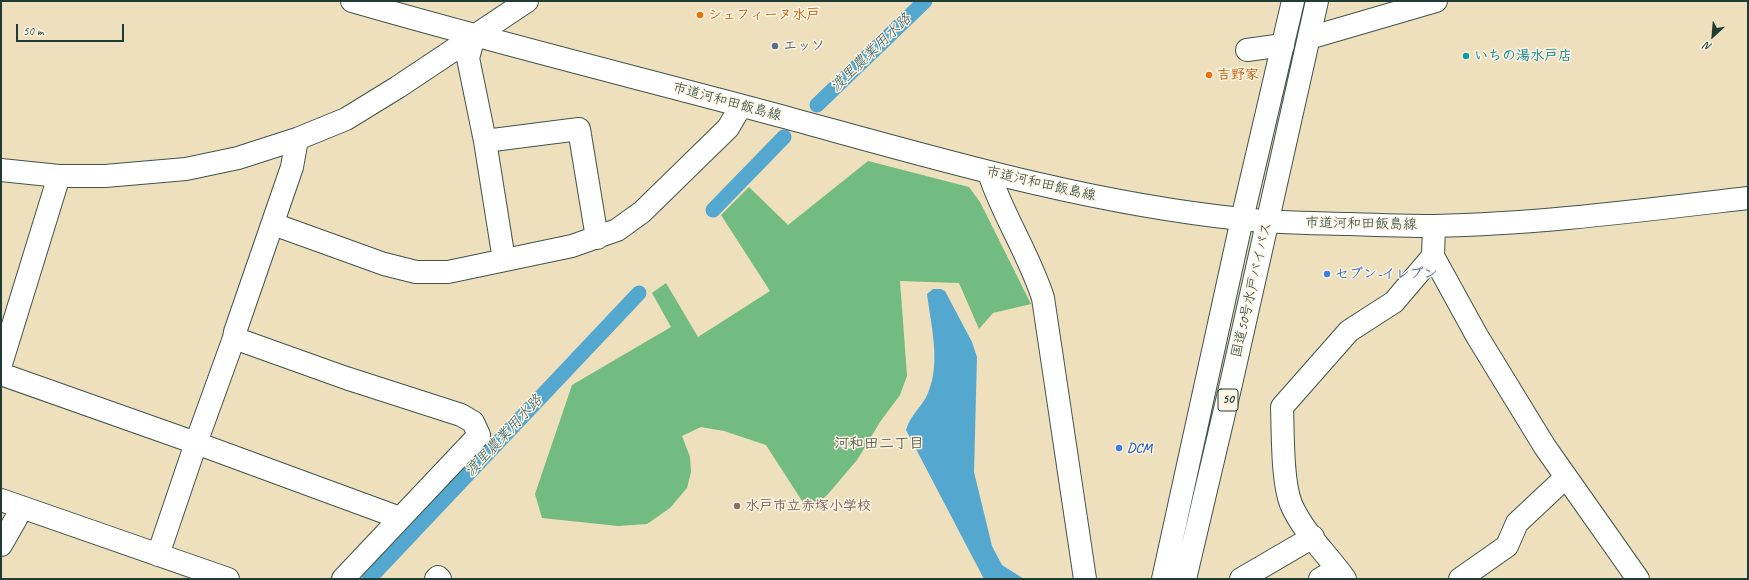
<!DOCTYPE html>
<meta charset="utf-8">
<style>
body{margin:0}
#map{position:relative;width:1749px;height:580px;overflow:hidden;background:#eedfbd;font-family:Caveat,sans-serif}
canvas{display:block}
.frame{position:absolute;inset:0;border:2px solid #1f3d34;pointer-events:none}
.north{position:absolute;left:1693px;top:16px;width:40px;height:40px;-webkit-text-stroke:3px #fcf5e5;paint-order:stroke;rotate:206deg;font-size:11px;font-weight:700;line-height:16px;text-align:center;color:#1f3d34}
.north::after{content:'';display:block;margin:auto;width:14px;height:18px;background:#1f3d34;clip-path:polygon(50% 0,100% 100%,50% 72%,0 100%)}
.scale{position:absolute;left:16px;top:24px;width:108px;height:18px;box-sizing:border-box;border:2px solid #1f3d34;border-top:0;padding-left:5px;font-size:12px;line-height:14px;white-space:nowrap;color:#1f3d34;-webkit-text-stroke:3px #fcf5e5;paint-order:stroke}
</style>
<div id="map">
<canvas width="1749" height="580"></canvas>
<div class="frame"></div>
<div class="north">N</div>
<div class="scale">50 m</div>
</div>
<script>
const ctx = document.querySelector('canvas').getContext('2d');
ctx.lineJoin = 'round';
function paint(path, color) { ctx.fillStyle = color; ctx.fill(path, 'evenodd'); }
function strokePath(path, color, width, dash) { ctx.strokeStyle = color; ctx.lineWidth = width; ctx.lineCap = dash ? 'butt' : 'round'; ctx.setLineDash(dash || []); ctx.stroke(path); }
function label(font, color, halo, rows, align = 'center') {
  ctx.font = font + ' Caveat,"Klee One",sans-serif'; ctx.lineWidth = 3; ctx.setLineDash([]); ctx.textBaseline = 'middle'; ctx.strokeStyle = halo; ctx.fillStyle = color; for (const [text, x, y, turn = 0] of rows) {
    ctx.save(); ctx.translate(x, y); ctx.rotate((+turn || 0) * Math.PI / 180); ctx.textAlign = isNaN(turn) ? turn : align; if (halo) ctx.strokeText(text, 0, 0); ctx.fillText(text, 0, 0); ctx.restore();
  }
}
paint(new Path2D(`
 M868,161L969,187L980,202L1031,304L993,313L979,329L959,283L900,281L907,376L900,395L880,422L857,460L828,494L816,505L804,504L766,445L724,431L701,427L682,436L690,457L691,472L687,488L670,508L647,524L618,526L542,518L535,494L572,385L671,327L652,293L666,283L698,337L770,291L721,215L749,187L788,225Z`), '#72bb81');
paint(new Path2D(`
 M933,289H941L945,291L972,342L977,357L974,472L992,546L1002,565L1024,579H984L906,430C910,415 923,406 928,393C941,363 931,326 927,294Z`), '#54a8d0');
strokePath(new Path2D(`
 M817,105L925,1
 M713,210L784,137
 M369,579L639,293`), '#54a8d0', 15);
const minor = new Path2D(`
 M352,1C497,43 643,79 788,118C938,159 1086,203 1241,219C1277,223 1313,223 1349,224C1377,225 1406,226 1434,226C1539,224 1644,210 1748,198
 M474,36L468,58L485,141L504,260
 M1309,38L1436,1
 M1247,50L1283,45
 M297,139L292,167L235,332L234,338L346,378L461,415L473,422L479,435L343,579
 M485,141L579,129L597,238
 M1,170L59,176H105L186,169L238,158L297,139L346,119L398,87L527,1
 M989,173C1003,216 1029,254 1043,298L1085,579
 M273,224L384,264L416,272H448L572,246L617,230L642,212L728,128L741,106
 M1434,226L1433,256L1477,336L1545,447L1638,579
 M1,364L59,176
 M1,374L196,443L400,518
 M1,500L228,579
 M1,545L22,508
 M158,555L196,443L234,338
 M436,579L438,577L440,579
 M1241,579L1313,537
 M1320,579L1337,569
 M1345,579C1328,555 1303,532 1291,504C1282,481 1283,433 1282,407L1349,331L1394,302L1433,256
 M1460,579L1507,546L1517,523L1565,478`);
const highway = new Path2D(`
 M1163,579L1242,219L1293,1
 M1185,579L1231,384L1317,1`);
strokePath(minor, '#3e5549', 24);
strokePath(highway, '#3e5549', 24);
strokePath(minor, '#fff', 22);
strokePath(highway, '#fff', 22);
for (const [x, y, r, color] of [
 [700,15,4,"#e8710a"],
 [775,46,4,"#5c6f8a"],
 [1466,56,4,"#0f9aa8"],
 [1209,75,4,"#e8710a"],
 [1327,274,4,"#3f7fe0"],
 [1119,448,4,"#3f7fe0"],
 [737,506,4,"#8d6e63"]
]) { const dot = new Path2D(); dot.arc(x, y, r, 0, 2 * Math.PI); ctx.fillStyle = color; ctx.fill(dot); strokePath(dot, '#fcf5e5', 1.5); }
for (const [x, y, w] of [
 [1228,400,20]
]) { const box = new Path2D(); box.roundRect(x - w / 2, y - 11, w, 22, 3); ctx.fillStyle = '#fcf5e5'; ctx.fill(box); strokePath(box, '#1f3d34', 1); }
label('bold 13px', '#1f3d34', null, [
 ["50",1228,400]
]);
label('bold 14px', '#c56008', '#fcf5e5', [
 ["シェフィーヌ水戸",708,15],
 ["吉野家",1217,75]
], 'left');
label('bold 14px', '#4e5e75', '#fcf5e5', [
 ["エッソ",783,46]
], 'left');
label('bold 14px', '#0d838f', '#fcf5e5', [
 ["いちの湯水戸店",1474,56]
], 'left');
label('14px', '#1f3d34', '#fcf5e5', [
 ["市道河和田飯島線",727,102,15],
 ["市道河和田飯島線",1041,184,13],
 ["市道河和田飯島線",1361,224,1],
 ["国道50号水戸バイパス",1252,290,-77]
]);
label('bold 14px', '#366cbe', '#fcf5e5', [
 ["セブン-イレブン",1335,274],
 ["DCM",1127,448]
], 'left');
label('bold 14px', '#785e54', '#fcf5e5', [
 ["水戸市立赤塚小学校",745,506]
], 'left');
label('italic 15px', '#2f5d63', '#fcf5e5', [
 ["渡里農業用水路",871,53,-44],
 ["渡里農業用水路",504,436,-47]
]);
label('bold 15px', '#5d6350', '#fcf5e5', [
 ["河和田二丁目",879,444]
]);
</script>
